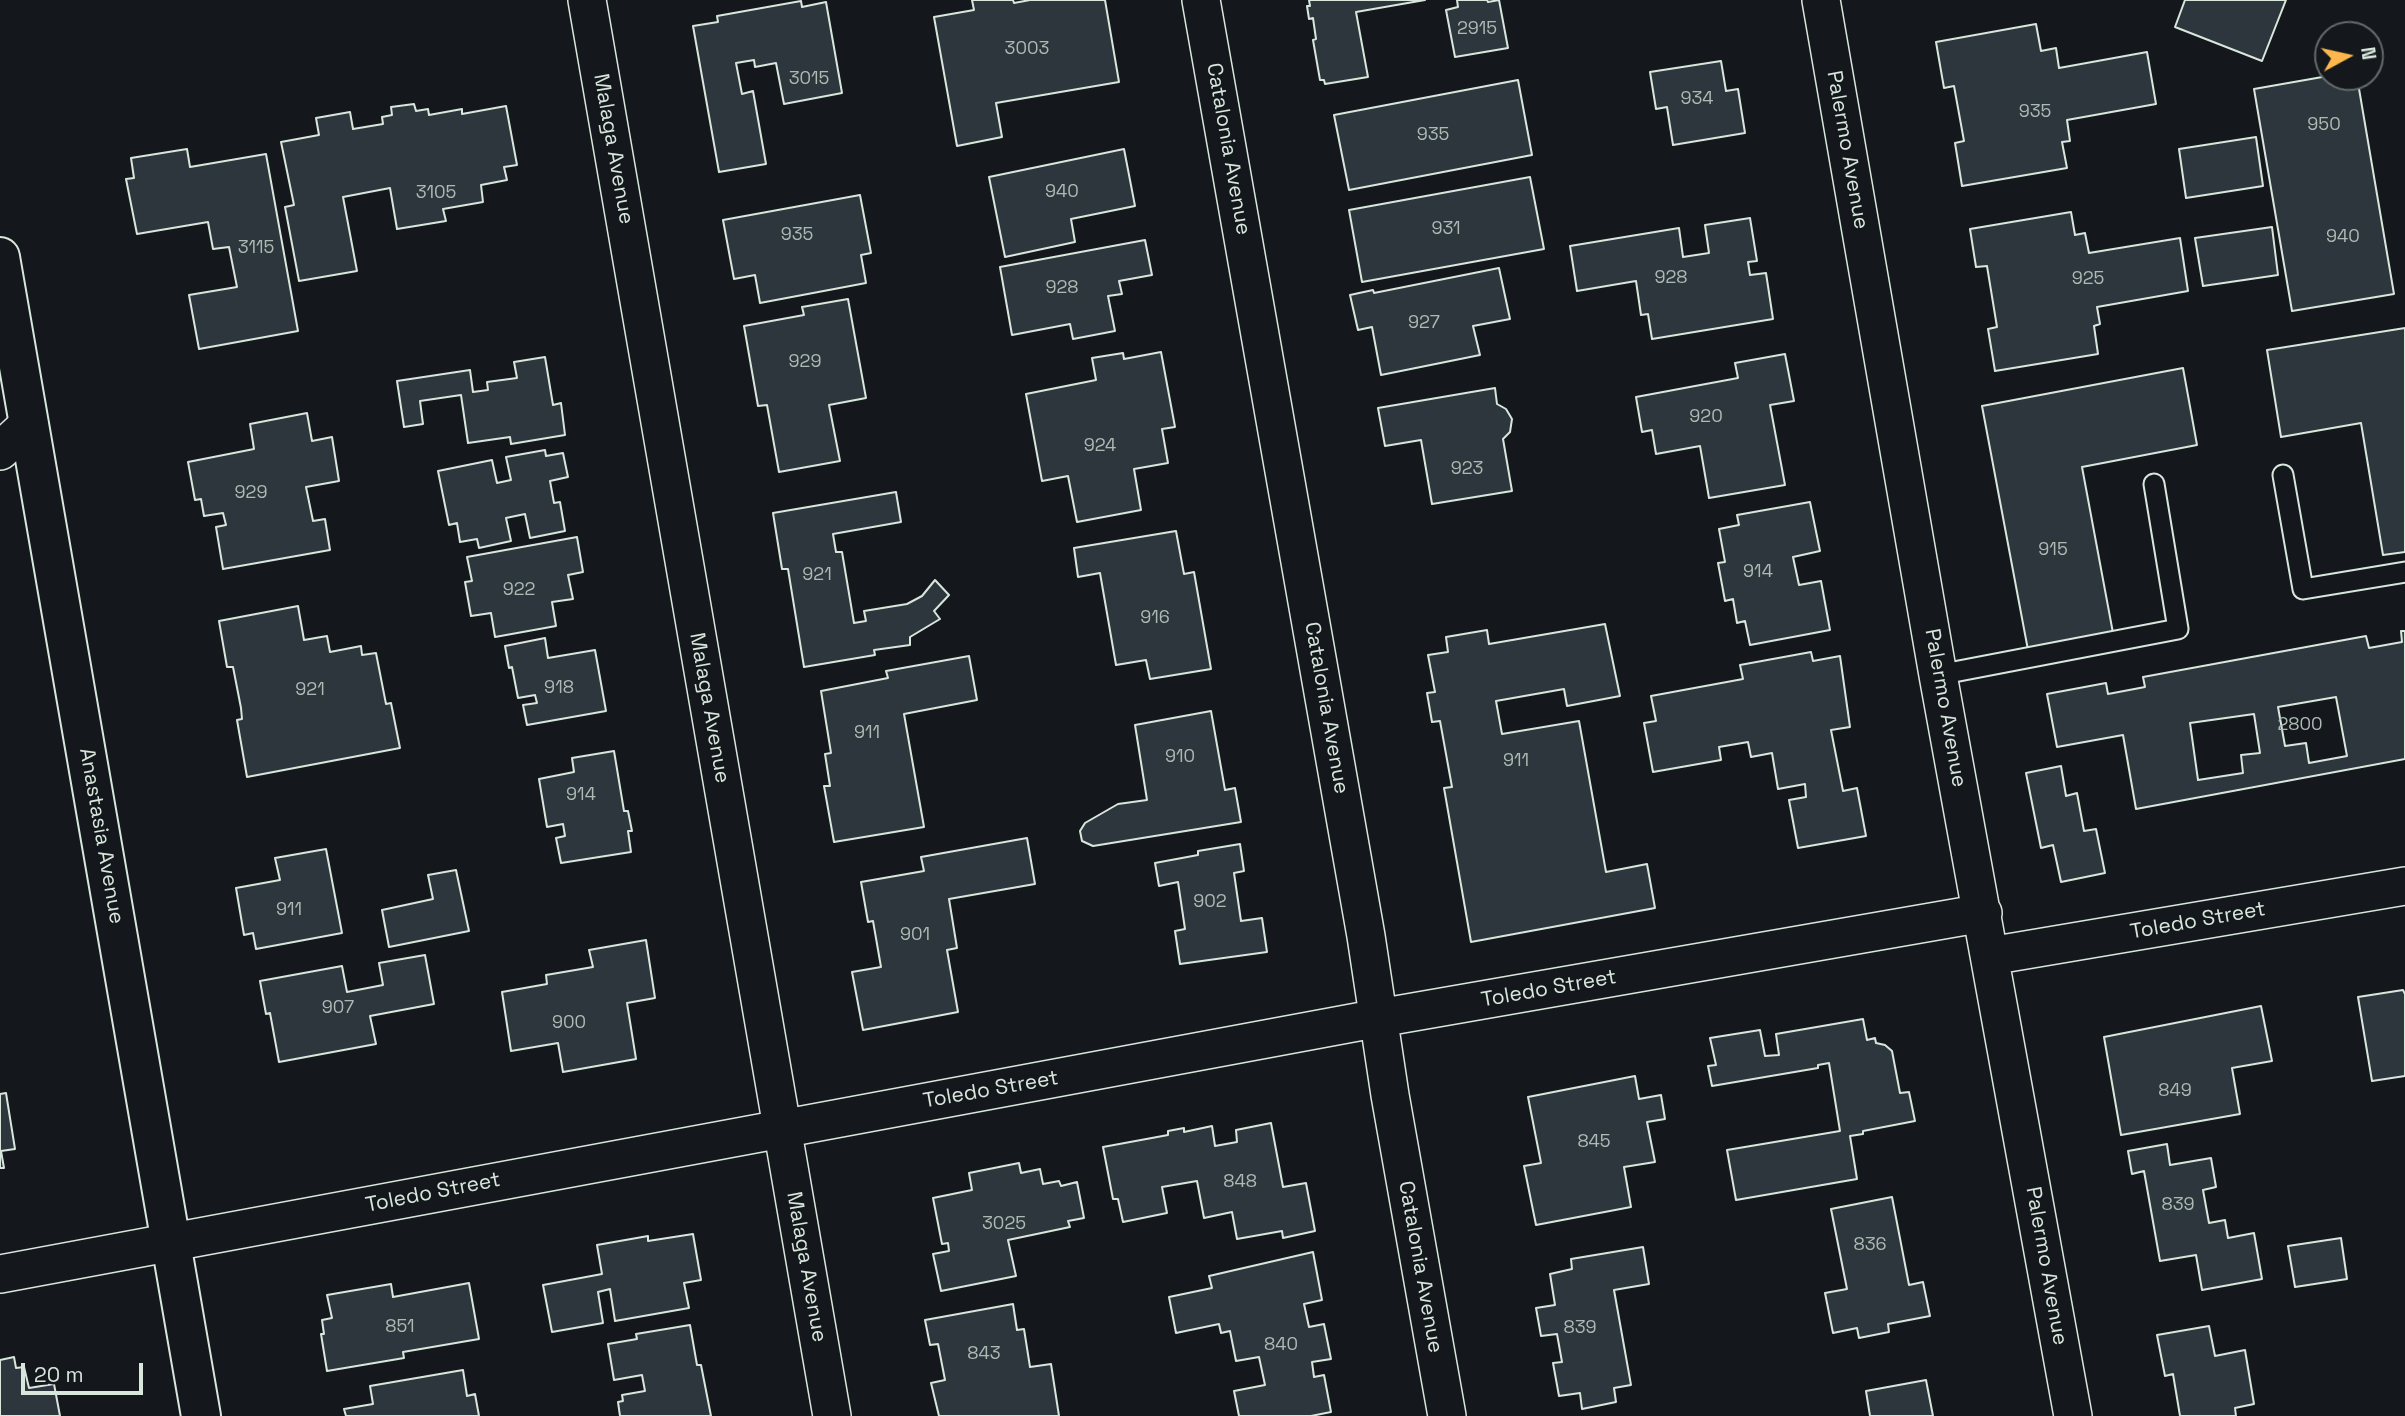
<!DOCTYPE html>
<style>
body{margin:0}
#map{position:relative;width:2405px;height:1416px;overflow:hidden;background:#14181c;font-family:"Space Grotesk",sans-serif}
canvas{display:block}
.north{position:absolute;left:2314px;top:21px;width:70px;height:70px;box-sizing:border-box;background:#14181c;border:2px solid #626a69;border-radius:50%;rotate:82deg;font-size:19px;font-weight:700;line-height:28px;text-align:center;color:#d8e6dc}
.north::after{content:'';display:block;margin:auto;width:24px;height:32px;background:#ffb74d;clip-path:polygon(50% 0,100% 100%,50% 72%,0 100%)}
.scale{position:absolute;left:21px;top:1363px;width:122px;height:32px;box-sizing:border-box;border:4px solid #d8e6dc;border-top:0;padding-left:9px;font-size:21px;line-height:24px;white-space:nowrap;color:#d8e6dc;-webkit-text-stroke:5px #14181c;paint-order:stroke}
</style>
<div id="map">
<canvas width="2405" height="1416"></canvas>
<div class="north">N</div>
<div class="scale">20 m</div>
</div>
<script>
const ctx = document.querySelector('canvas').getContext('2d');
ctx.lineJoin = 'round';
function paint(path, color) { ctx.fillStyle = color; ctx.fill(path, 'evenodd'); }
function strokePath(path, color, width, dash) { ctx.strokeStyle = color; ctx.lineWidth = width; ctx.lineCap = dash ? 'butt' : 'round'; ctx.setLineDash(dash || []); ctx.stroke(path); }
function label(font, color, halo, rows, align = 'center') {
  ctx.font = font + ' "Space Grotesk",sans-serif'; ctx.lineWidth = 5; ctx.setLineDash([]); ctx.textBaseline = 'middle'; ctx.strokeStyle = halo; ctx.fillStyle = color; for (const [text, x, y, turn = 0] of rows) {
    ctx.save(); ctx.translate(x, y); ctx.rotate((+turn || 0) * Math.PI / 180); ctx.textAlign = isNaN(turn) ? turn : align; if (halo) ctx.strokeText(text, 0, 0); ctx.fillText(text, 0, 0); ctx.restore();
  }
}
const building = new Path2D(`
 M972,0H1013L1014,3L1030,0H1105L1119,82L996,103L1002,137L957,146L934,17L974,10Z
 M1309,0H1425L1356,12L1368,77L1325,84L1324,80H1320L1313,40L1316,39L1313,18L1309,19L1307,6H1310Z
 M1457,0H1487L1488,2L1499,0L1508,48L1455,57L1446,10L1458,7Z
 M2185,0H2286L2262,61L2175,27Z
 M801,1L802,7L826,2L842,93L784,104L776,63L755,67L754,60L736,63L742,94L753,91L766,164L719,172L693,26L718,22L717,16Z
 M2036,24L2041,51L2056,48L2059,68L2147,52L2156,104L2067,120L2070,141L2062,142L2067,168L1962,186L1955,143L1964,141L1954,86L1944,88L1936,42Z
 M1721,61L1726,91L1738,89L1745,133L1673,145L1667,107L1656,109L1650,72Z
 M2328,76L2357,77L2394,294L2292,311L2254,89Z
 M1518,80L1532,155L1349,190L1334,115Z
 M414,104L416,111L428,109L429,115L462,109V114L506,106L517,165L504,167L507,180L481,185L483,202L443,209L446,221L397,229L390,188L343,197L357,271L299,281L285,207L294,205L281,142L319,135L316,118L350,112L353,129L383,124L382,117L392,115L391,107Z
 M2256,137L2263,186L2186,198L2179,149Z
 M187,149L190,167L266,154L298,331L199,349L189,295L237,287L229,247L213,249L208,222L137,234L126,179L134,178L131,158Z
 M1124,149L1135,206L1071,219L1075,242L1005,257L989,177Z
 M1530,177L1544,249L1362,282L1349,210Z
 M860,195L871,253L861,255L866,283L760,303L755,275L734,279L723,220Z
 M2071,212L2075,235L2085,233L2089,253L2180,238L2188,291L2097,307L2100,324L2094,326L2098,354L1995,371L1988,329L1997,327L1987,266L1976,267L1970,229Z
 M1750,218L1757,261L1748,262L1750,275L1766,273L1773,319L1652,339L1648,314L1641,315L1636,281L1577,291L1570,246L1679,228L1683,257L1709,253L1705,225Z
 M2272,227L2278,275L2203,286L2195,238Z
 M1145,240L1152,275L1119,281L1122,294L1108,296L1115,331L1073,339L1070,324L1012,335L1000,267Z
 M1499,268L1510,319L1473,326L1480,355L1381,375L1372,327L1358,330L1350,295L1373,290L1374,293Z
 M848,299L866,398L829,405L840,461L779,472L767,405L758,406L744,326L804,315L802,307Z
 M2405,328V552L2383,555L2361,423L2281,437L2267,350Z
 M1161,352L1175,427L1162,429L1168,463L1134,469L1141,510L1077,522L1068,476L1042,481L1026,394L1096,380L1092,358L1123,353L1124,359Z
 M1785,354L1794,401L1770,405L1785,485L1709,498L1700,446L1656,454L1652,430L1642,432L1636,397L1738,378L1735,363Z
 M545,357L553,405L561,403L565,435L511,444L510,437L468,443L461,395L420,401L423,424L404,427L397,381L470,370L473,392L488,390L487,382L517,378L514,362Z
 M2183,368L2197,445L2082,467L2113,633L2028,650L1982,406Z
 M1495,388L1497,404L1506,409L1512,419L1510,432L1503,439L1512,491L1432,504L1421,440L1385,446L1378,408Z
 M307,413L312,441L332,437L339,481L306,487L313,521L325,519L330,550L223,569L216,527L226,525L223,513L204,516L201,499L195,500L188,462L254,449L250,424Z
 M545,450L546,456L563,453L568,477L550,481L554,503L560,502L565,531L530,538L525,514L506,518L511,541L479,548L477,539L460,542L457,523L449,525L438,471L492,460L497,483L511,480L506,457Z
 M896,492L901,522L833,534L836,552H842L854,623L866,621L864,611L907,604L922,596L935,580L949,595L934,611L940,619L910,637V645L874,650L875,655L804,667L788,569H782L773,513Z
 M1810,502L1820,551L1793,557L1799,585L1821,581L1830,630L1750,645L1745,621L1737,623L1733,599L1725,601L1718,563L1725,562L1719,529L1739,525L1737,515Z
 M1176,531L1184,574L1194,572L1211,669L1150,679L1146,660L1116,665L1100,573L1078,577L1074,548Z
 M577,537L583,572L568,575L573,599L552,602L556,626L495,637L491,613L471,616L465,582L472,581L467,557Z
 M298,606L304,640L327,636L330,652L361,646L362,655L376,653L386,704L391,703L400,748L247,777L237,720L242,719L241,708L233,667H227L219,621Z
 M1605,624L1620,696L1567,706L1564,689L1496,701L1502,734L1579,721L1606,872L1647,864L1655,908L1471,942L1444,788L1452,787L1440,721L1432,722L1427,693L1435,692L1428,655L1448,652L1446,637L1487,630L1489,644Z
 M2401,631H2405V759L2136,809L2123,735L2057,747L2047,694L2106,683L2108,694L2145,687L2143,677L2366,636L2369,648L2402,642ZM2336,697L2347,756L2309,763L2306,743L2285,746L2278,707ZM2254,714L2260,753L2241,755L2243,773L2198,780L2190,723Z
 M545,638L548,658L595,650L606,711L527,725L523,705L537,703L535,695L518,698L512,667L509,668L505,646Z
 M1811,652L1813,661L1840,656L1850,727L1831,730L1843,791L1857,788L1866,836L1798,848L1789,800L1806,797L1805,784L1778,789L1772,753L1751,757L1748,742L1719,747L1721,760L1653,772L1644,723L1656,721L1651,696L1743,679L1740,665Z
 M969,656L977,700L904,714L924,827L834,842L824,786H830L825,754L831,753L821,691L888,678L886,671Z
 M1211,711L1225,790L1235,788L1241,822L1093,846L1082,841L1080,831L1085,823L1118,804L1147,800L1135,725Z
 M614,751L624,811H628L632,831H628L631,852L561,863L556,838L565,836L563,824L547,827L539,779L574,772L572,758Z
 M2061,766L2066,796L2077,793L2084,831L2096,829L2105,873L2061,882L2053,845L2041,848L2026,773Z
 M1027,838L1035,884L949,899L957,948L947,950L958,1012L863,1030L852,972L881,967L873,921L868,922L861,882L924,871L921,857Z
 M1240,844L1244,871L1234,873L1241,921L1262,918L1267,952L1180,964L1175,931L1185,929L1178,882L1159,886L1155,863L1198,855V851Z
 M326,849L342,933L256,949L253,933L244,935L236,888L280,880L275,858Z
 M456,870L469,931L389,947L382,910L433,899L428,875Z
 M646,940L655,998L627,1003L636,1059L563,1072L558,1043L511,1051L502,992L547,984L546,975L593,967L589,950Z
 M425,955L434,1004L370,1016L376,1044L279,1062L270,1013L266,1014L260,981L342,966L347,992L383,985L379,963Z
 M2403,990L2405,994V1076L2372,1081L2358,997Z
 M2261,1006L2272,1061L2232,1068L2240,1114L2121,1135L2104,1037Z
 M1863,1019L1867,1040L1875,1038L1876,1043L1885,1045L1892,1051L1900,1093L1909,1092L1915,1121L1863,1131V1134L1850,1136L1857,1179L1736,1200L1727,1150L1840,1131L1829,1063L1818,1065V1068L1712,1086L1708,1066L1716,1065L1710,1038L1760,1030L1765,1056L1779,1055L1776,1034Z
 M1635,1076L1639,1099L1661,1095L1665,1119L1647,1122L1655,1162L1624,1167L1631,1207L1536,1225L1524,1166L1541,1163L1528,1097Z
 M6,1093L15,1149L1,1151L4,1168H0V1094Z
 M1271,1123L1283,1187L1306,1183L1315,1231L1283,1238L1282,1231L1237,1239L1232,1212L1204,1218L1197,1181L1162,1187L1167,1213L1123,1222L1118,1199H1113L1103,1147L1168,1135V1131L1184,1128V1132L1212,1126L1215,1146L1237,1142L1236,1130Z
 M2167,1144L2170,1165L2211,1158L2216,1187L2203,1190L2209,1223L2225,1220L2228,1238L2254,1233L2262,1279L2202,1290L2196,1255L2160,1261L2144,1171L2132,1174L2128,1151Z
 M1019,1163L1021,1173L1040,1169L1043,1184L1059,1181L1061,1186L1077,1182L1084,1218L1068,1221L1070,1227L1008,1240L1016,1276L941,1291L933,1254L949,1251L948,1243L942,1244L933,1198L972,1190L969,1173Z
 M1892,1197L1909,1285L1923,1282L1930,1316L1888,1324L1889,1332L1859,1338L1857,1328L1833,1333L1825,1293L1847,1289L1831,1209Z
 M693,1234L701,1280L684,1283L689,1308L615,1321L610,1289L598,1292L603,1323L552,1332L543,1285L602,1274L597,1245L648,1236V1241Z
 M2341,1238L2347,1279L2295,1287L2288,1246Z
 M1643,1247L1649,1284L1614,1290L1631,1385L1614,1388L1616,1402L1582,1409L1580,1393L1559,1396L1553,1363L1562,1362L1557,1334L1541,1336L1536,1308L1555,1305L1550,1274L1572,1269L1571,1259Z
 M1313,1252L1322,1300L1304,1304L1309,1327L1324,1324L1331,1359L1312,1362L1314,1377L1324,1375L1331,1412L1311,1416H1239L1234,1391L1265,1385L1259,1357L1236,1361L1230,1331L1221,1333L1219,1324L1176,1333L1169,1297L1212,1288L1209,1276Z
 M469,1283L479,1339L403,1352L404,1358L327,1371L321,1334H324L322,1320L332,1318L327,1295L391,1284L393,1297Z
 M1013,1304L1017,1330L1024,1329L1030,1367L1051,1364L1059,1416H939L931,1383L945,1380L938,1344L930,1345L925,1320Z
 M690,1325L697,1365H701L711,1416H620L618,1402L623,1401L622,1395L645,1391L642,1375L614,1380L608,1344L637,1339L636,1334Z
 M2209,1326L2215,1356L2245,1350L2254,1404L2235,1408L2236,1416H2180L2173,1374L2165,1376L2157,1335Z
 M14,1357L16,1368L24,1367L29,1388L54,1384L60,1416H0V1360Z
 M463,1370L467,1396L475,1394L479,1416H346L344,1409L373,1404L370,1386Z
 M1926,1380L1933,1416H1870L1866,1391Z`);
paint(building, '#2c363c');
strokePath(building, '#d8e6dc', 2);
const lane = new Path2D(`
 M2283,475L2303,589L2405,572
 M1938,675L2178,629L2154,484`);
const street = new Path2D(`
 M587,0L832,1416
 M1201,0L1366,936L1390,1095L1447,1416
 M1821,0L1938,675L2073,1416
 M0,451L29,424
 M1990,956L2405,886
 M0,1274L1379,1018L1983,913`);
const secondary = new Path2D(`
 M0,257L201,1416`);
strokePath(lane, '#d8e6dc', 23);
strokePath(street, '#d8e6dc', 40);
strokePath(secondary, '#d8e6dc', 42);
strokePath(lane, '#14181c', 19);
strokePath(street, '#14181c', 37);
strokePath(secondary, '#14181c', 38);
label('18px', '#adbab4', null, [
 ["2915",1477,29],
 ["3003",1027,49],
 ["3015",809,79],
 ["934",1697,99],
 ["935",2035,112],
 ["950",2324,125],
 ["935",1433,135],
 ["940",1062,192],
 ["3105",436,193],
 ["931",1446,229],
 ["935",797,235],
 ["940",2343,237],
 ["3115",256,248],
 ["928",1671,278],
 ["925",2088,279],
 ["928",1062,288],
 ["927",1424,323],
 ["929",805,362],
 ["920",1706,417],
 ["924",1100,446],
 ["923",1467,469],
 ["929",251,493],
 ["915",2053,550],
 ["914",1758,572],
 ["921",817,575],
 ["922",519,590],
 ["916",1155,618],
 ["918",559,688],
 ["921",310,690],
 ["2800",2300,725],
 ["911",867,733],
 ["910",1180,757],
 ["911",1516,761],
 ["914",581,795],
 ["902",1210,902],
 ["911",289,910],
 ["901",915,935],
 ["907",338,1008],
 ["900",569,1023],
 ["849",2175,1091],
 ["845",1594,1142],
 ["848",1240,1182],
 ["839",2178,1205],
 ["3025",1004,1224],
 ["836",1870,1245],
 ["851",400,1327],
 ["839",1580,1328],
 ["840",1281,1345],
 ["843",984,1354]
]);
label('21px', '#d8e6dc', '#14181c', [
 ["Malaga Avenue",613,149,80],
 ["Catalonia Avenue",1228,149,80],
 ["Palermo Avenue",1847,150,80],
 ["Malaga Avenue",709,708,80],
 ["Catalonia Avenue",1326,708,80],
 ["Palermo Avenue",1945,708,80],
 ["Anastasia Avenue",101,836,80],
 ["Toledo Street",2198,921,-10],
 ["Toledo Street",1549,989,-10],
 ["Toledo Street",991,1090,-10],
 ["Toledo Street",433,1193,-11],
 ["Palermo Avenue",2046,1266,80],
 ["Malaga Avenue",806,1267,80],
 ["Catalonia Avenue",1420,1267,80]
]);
</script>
